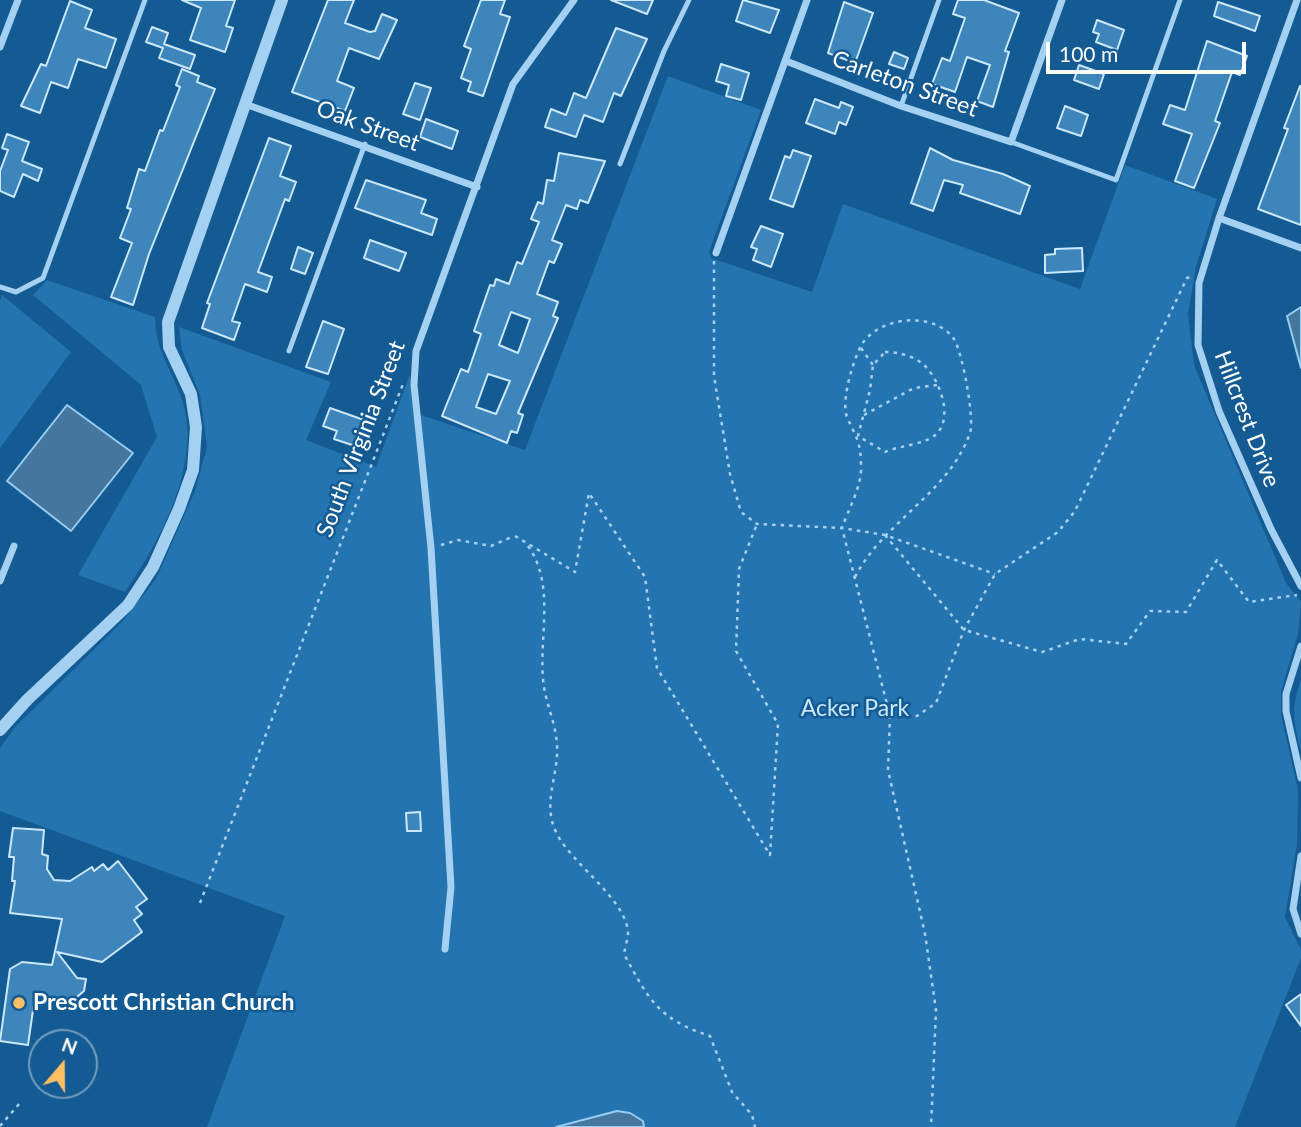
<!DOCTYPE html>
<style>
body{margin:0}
#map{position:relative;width:1301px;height:1127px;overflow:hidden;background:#155b93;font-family:Lato,sans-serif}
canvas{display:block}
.north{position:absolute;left:28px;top:1029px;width:70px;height:70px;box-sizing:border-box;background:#155b93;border:2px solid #739dbe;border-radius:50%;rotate:20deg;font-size:19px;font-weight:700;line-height:28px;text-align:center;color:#fff}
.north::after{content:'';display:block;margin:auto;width:24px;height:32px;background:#ffc064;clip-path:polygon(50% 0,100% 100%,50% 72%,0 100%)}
.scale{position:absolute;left:1046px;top:42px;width:200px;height:32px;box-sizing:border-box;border:4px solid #fff;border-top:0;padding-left:9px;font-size:21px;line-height:24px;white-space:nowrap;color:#fff;-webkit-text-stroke:5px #155b93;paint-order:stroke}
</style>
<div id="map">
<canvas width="1301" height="1127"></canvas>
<div class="north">N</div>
<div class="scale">100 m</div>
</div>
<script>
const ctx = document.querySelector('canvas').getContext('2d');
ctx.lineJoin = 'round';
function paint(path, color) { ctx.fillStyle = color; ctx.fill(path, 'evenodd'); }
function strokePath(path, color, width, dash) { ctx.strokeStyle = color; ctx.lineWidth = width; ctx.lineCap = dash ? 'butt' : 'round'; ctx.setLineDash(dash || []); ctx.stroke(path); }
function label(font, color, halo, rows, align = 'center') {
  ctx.font = font + ' Lato,sans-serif'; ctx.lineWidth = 5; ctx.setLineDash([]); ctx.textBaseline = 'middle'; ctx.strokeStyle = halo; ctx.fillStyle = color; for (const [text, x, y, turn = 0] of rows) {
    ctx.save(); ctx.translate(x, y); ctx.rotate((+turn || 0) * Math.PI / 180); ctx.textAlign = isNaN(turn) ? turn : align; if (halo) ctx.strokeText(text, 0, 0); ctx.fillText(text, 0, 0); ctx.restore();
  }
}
paint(new Path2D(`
 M668,76L761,110L709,252L711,258L812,292L843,204L1080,289L1125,165L1217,199L1196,267L1188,314L1194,365L1286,583L1301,602L1298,634L1281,691V715L1298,790L1297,844L1285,917L1301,950V958L1235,1127H207L285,916L0,811V748L16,726L122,622L156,579L195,491L207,447L200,395L182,350L179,327L331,382L306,440L376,467L410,374L415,421L418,414L525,450Z
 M47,280L155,317C155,352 173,370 183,403C201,465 160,542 125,592L78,575L157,437L141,385L33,295Z
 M2,295L71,352L0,448V301Z
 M1301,680V750C1293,723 1291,706 1301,680Z`), '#2474b0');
const water = new Path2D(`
 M1301,307V368L1287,316Z
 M67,405L133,453L71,531L7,481Z
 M617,1111L630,1113L643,1121L644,1127H556Z`);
paint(water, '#44769e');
strokePath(water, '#96cdf4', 2);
const building = new Path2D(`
 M182,0H235L226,26L233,28L225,52L190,40L201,8Z
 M328,0H354L345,23L370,32L375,31L382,14L397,20L379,59L349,48L337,81L354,88L345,111L292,92Z
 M481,0H505L500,14L510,17L483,96L468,91L471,82L461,78L471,49L464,46Z
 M611,0H653L647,14Z
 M743,0L779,10L770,33L736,21Z
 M958,0H984L1019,13L1005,51L1009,52L993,107L977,101L990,65L967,57L955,92L932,84L942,58L950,61L965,18L953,14Z
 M70,1L92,10L85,28L116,39L106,68L78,59L68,88L51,82L40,113L21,106L41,64L46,66Z
 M844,2L873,13L855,63L828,53Z
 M1218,2L1260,16L1255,31L1214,16Z
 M1097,20L1124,30L1117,50L1096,42L1099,34L1093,32Z
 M152,27L168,33L164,44L195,55L190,69L159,58L163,48L146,42Z
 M616,28L647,39L621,96L614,93L603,122L584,115L576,137L545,127L551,109L566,115L574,93L586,98Z
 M1207,41L1247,56L1240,75L1232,72L1215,121L1220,123L1194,188L1175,181L1192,134L1163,124L1170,105L1185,110Z
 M894,52L908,58L904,69L889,64Z
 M721,64L749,73L741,100L726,96L729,85L716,81Z
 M1079,65L1104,74L1099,89L1074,80Z
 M182,69L199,76L197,82L215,89L149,254L133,305L111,297L132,243L120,238L131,209L127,208L139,169L145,171L160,130L163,131L180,87L176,85Z
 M415,83L431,88L420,120L403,114Z
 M1300,86H1301V225L1258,209L1288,129L1284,128Z
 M815,99L839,108L841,102L853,107L846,125L839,122L835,134L806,123Z
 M1065,106L1088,115L1081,136L1057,128Z
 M426,119L458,131L452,149L420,137Z
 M7,134L29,142L22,161L42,169L38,181L23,174L14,197L0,191V171L8,150L2,148Z
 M269,138L291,146L280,176L296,182L289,201L285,199L258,272L272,277L267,292L245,284L232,321L240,323L234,340L202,328L210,304L207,303Z
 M930,148L953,160L1003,174L1030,186L1020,214L960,193L963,185L944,180L933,211L911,203Z
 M793,150L811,156L793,207L770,199L785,156L790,158Z
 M559,153L605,161L588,203L580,200L577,209L566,205L552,240L562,244L554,263L549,261L537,294L558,302L553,316L558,318L518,413L523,415L517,433L511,431L507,443L442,416L461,369L468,372L481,334L474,331L490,285L494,286L496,279L509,284L517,262L522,264L539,222L531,219L538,202L543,204L547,180L554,181ZM511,312L530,319L518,353L499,345ZM488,374L510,381L496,414L476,407Z
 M366,180L426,200L421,213L437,219L432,235L355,208Z
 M761,226L783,234L771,267L753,260L757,249L751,247Z
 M370,240L406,253L399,271L364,258Z
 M298,247L313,253L305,274L291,269Z
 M1082,248L1083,271L1045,273V255L1055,254V249Z
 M323,321L344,329L328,374L306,367Z
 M330,408L364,420L355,446L334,439L337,431L323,426Z
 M420,812L421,831H407L406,813Z
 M13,828L44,830L42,854L48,856L47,869L54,880L70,881L92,867L94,871L103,864L108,870L118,861L147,899L136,907L142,914L134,920L142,932L102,962L57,952L77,978L86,979L84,991L65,1007L59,999L35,996L28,1045L0,1041L10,969L22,962L52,965L62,919L10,913L15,881H12L14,857H9Z
 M1301,994V1026L1286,1005Z`);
paint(building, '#3d85bb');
strokePath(building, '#cbe7fc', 2);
strokePath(new Path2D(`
 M714,261V376L730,474L741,512L757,524L842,528L890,716L888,770L925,934L936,1010L931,1127
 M861,348L873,365
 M885,352C899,352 915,356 925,366C939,380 952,413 939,431C929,445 900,445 885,452L858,436L870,390L873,365Z
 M864,415L914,388L937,385
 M885,535L964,630L1042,652L1080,639L1126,644L1150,611L1186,612L1217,560L1249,602L1297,595
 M515,536L575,572L589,493L645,577L657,668L770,855L778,724L736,651L739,569L757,524
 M441,545L458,540L491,546L514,536
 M528,546C557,587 537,641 544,687C547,706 556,725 557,745C559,776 541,804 557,834C572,864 627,900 628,933C628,939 625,947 624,954C649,1000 658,1019 710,1036L732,1092L752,1115L755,1127
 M855,577C884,521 949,493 970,433C975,419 962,351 954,339C933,309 872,317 859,350C852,365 841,402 847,417C856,438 861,441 861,467C862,486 848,510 842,528L885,535L995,574
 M890,716H917L936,703L964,630L995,574L1058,532L1075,511L1187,278L1190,277
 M200,903L403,384
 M0,1126L20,1103`), '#a4d0f1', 2.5, [3.5, 5]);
strokePath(new Path2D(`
 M901,106L939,0
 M1011,142L1116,180L1180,0
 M620,164L664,51L689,0
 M0,287L16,292L43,278L145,0
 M289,351L365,144`), '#a4d0f1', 5);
strokePath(new Path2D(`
 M1297,0L1219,218L1199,283L1198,345L1219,411L1271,529L1301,586
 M0,47L18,0
 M786,61L901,106L1011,142L1062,0
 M245,104L477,187
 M1219,218L1301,248
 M716,253L807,0
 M0,581L14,546
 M1301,646L1286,694V711L1301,778
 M1301,856L1293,909L1301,934
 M445,949L451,887L431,548L414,385L416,351L513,84L574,0`), '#a4d0f1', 7);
strokePath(new Path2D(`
 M0,730L27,700L128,605L153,567L179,509L193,470L196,427L191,394L169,347L168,322L282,0`), '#a4d0f1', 12);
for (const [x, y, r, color] of [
 [19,1003,7,"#ffc064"]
]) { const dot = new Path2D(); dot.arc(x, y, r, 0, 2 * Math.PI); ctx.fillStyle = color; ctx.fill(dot); strokePath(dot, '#155b93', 2.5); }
label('23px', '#fff', '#155b93', [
 ["Carleton Street",905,84,20],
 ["Oak Street",368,126,20],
 ["Hillcrest Drive",1247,419,69],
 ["South Virginia Street",361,439,-69]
]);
label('23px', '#cbe7fc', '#155b93', [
 ["Acker Park",855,709]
]);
label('bold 23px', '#fff', '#155b93', [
 ["Prescott Christian Church",33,1003]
], 'left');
</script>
